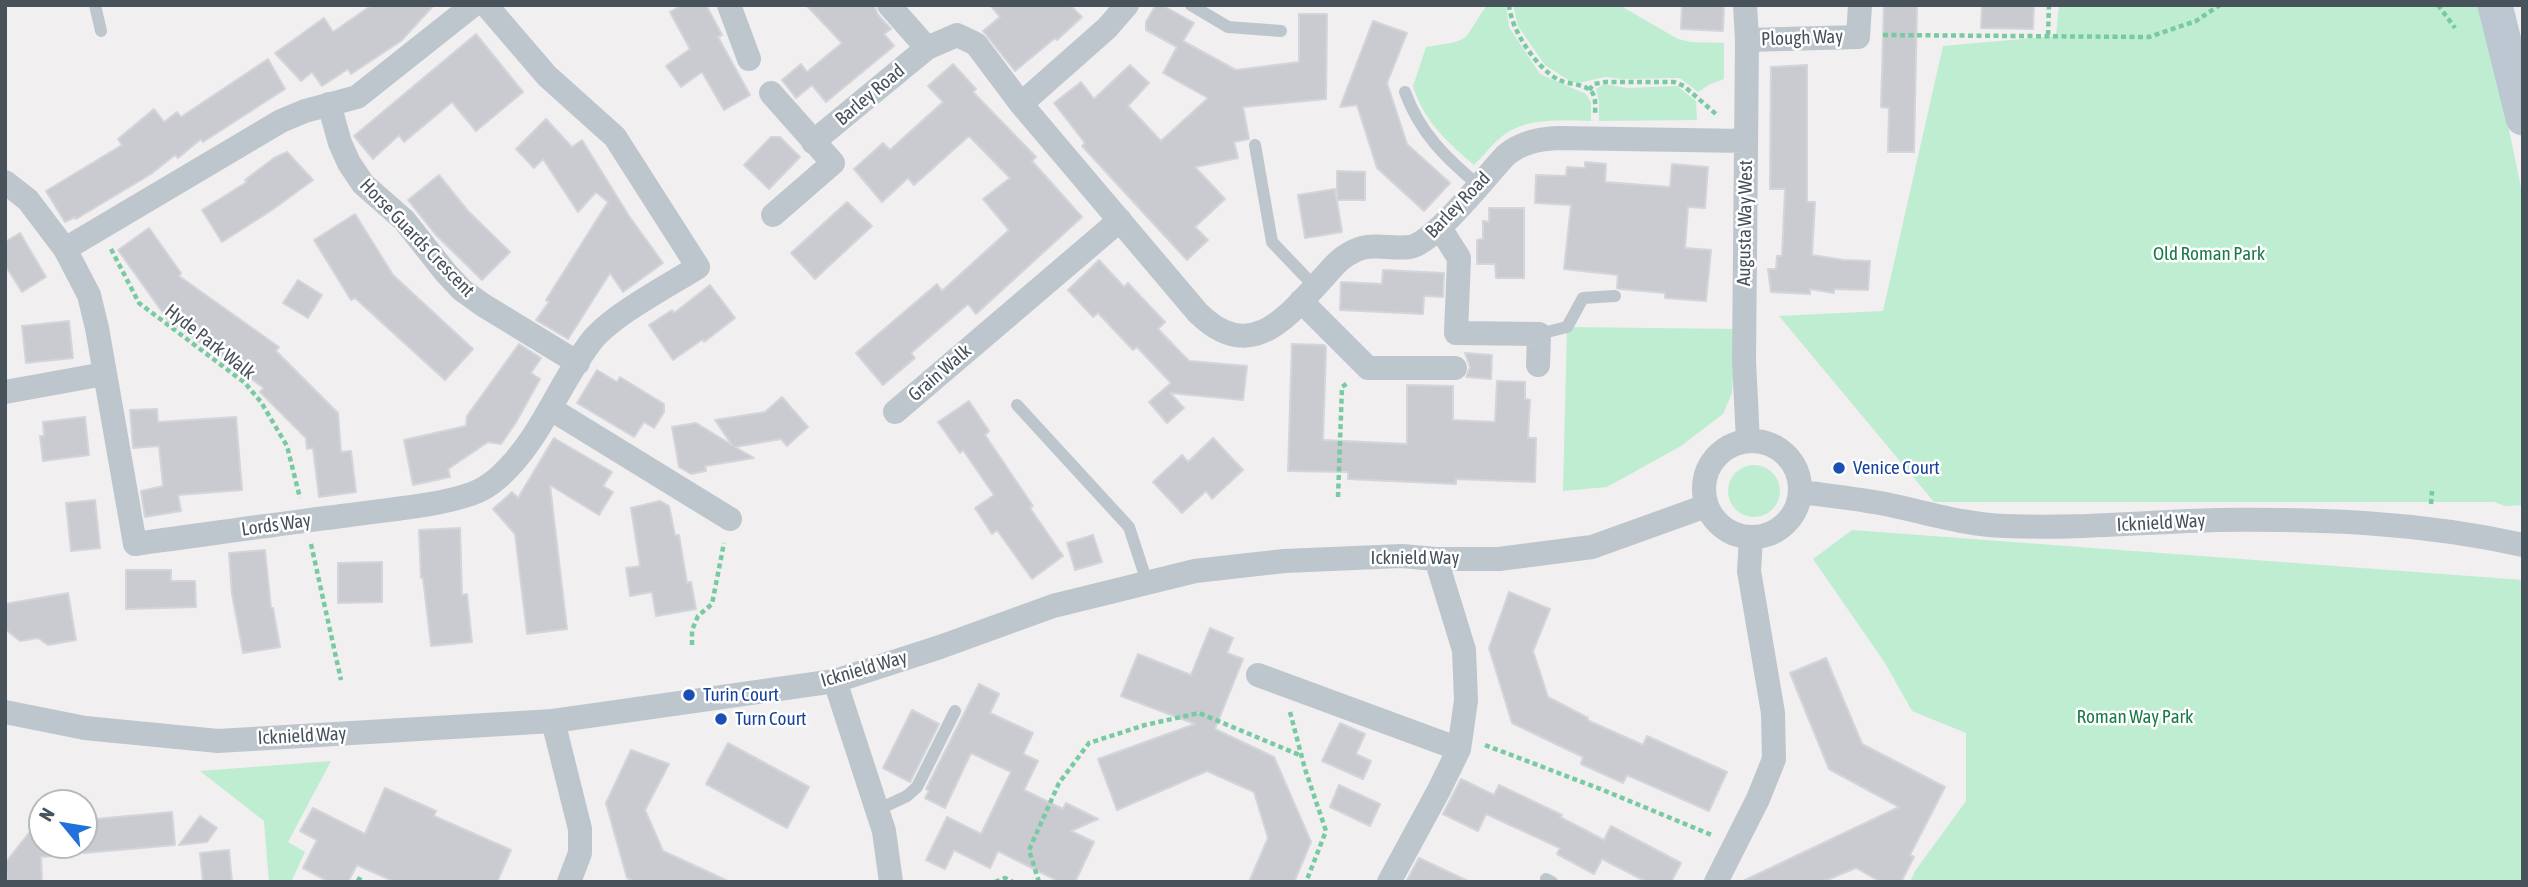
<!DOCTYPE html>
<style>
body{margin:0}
#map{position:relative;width:2528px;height:887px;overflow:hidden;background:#f1efef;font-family:"Asap Condensed",sans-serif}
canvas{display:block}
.frame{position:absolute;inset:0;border:7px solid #47525b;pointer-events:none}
.north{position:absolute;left:28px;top:789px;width:70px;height:70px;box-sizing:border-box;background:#fff;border:2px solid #b5babd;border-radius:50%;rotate:300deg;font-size:19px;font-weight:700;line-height:28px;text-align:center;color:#47525b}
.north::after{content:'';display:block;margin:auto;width:24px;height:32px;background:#2071da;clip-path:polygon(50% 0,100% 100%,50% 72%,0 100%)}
</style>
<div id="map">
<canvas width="2528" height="887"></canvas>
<div class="frame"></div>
<div class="north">N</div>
</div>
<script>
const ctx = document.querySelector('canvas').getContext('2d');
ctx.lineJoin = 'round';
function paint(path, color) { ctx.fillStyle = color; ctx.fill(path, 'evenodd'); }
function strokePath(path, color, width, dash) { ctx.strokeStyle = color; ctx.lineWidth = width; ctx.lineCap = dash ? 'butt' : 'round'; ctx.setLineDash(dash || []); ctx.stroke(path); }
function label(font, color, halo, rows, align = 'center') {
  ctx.font = font + ' "Asap Condensed",sans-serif'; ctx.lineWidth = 5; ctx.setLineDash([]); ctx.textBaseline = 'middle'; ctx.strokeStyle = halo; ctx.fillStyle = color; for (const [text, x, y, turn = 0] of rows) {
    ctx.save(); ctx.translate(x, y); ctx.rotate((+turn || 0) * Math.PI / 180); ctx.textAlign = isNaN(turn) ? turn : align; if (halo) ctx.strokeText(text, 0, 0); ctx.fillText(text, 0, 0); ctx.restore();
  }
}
paint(new Path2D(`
 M1487,5H1506L1509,27L1540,74L1586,94L1591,102V121C1563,121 1530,117 1505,134C1494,142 1484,155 1474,165C1448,143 1423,120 1413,86L1426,47C1476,39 1460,43 1487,5Z
 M1513,5H1619L1678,39L1691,42L1724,43V79L1710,84L1698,92L1680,78L1623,79L1605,77L1579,83L1570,81L1545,65L1518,26Z
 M2059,5H2483L2523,197V505L2505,506L2494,502H1934L1779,316L1883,311L1943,46L2056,36Z
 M1604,84L1627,88L1677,86L1696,101L1697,120L1599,121V102L1596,89Z
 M1567,327L1736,329L1732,393L1723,414L1681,446L1607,487L1563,491Z
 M1728 491a26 26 0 1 1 52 0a26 26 0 1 1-52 0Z
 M1852,530L2523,580V882H1910L1915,871L1966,801V733L1912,711L1885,663L1813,559Z
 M331,761L288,842L305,852L291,882H269L264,821L200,771Z`), '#bfedd1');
const building = new Path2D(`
 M372,5H434L401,41L351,74L348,69L322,86L312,72L301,81L275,53L324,18L333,32Z
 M682,5H706L722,35L718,37L750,95L724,110L702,72L681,87L666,66L690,49L670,12Z
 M806,5H874L878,15L891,29L884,34L894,46L826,102L812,85L796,98L782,80L801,64L807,72L842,43Z
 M990,5H1070L1082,17L1057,40L1055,38L1015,71L983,31L1000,17Z
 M1156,5H1162L1194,23L1183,41L1236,70L1299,62V14H1327L1326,99L1243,107L1249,139L1234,142L1238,158L1195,167L1225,199L1195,227L1208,240L1187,260L1082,146L1085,143L1054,103L1081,82L1094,99L1130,65L1149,83L1128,106L1161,141L1208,98L1163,73L1177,47L1146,30V22Z
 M1682,5H1724L1723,31L1681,29Z
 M1884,5H1917L1914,152H1888L1889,108L1881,107Z
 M1982,5H2034L2033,29L1981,28Z
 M1373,21L1407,33L1387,83L1407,144L1450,183L1424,211L1377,168L1357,105L1340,107Z
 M476,34L523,92L476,131L452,102L404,142L399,135L373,159L354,136Z
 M268,59L285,89L203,142L201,139L178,158L175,155L151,174L76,219L75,217L65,222L46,191L122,145L118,139L154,109L164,122L177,112L181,117Z
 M953,64L976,89L973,92L1036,157L1032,161L1082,217L976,314L968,304L911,353L915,358L883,385L856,353L937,284L942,291L1009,230L983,199L1010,178L969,136L914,185L908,178L882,202L854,169L883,143L890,150L943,102L928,86Z
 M1807,65V202H1815L1812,255L1843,260L1870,261L1868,290L1834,289V293L1810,289V294L1771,292L1768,269H1776L1777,256H1782L1785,189H1770L1771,67Z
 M546,119L572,147L582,140L629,216L663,263L623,292L610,273L568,339L536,320L549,302L546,300L608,202L596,192L578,212L543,159L534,168L516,149Z
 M771,137H780L800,157L769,189L744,165Z
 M287,152L313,180L272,210L222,242L202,210L247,182L245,180L274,158Z
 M1585,162L1606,164L1605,182L1670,187L1672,164L1708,167L1705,208L1688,207L1685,248L1711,250L1706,301L1665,298V293L1620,289L1617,288L1618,275L1564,269L1571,205L1535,203L1536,175L1566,176L1567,167L1585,168Z
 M1337,171L1365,172V200H1337Z
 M439,175L468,211L510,252L482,280L436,235L408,200Z
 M1335,189L1342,232L1305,238L1298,195Z
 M847,202L872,226L815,279L791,253Z
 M1489,208H1524V278H1496L1495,264H1477V240L1483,239V221L1489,222Z
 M355,214L393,275L473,349L445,380L355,298L351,300L314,240Z
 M149,228L181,273L179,276L279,347L276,351L338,413L341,452L351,451L356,492L319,497L313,448L307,449L306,438L260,392L264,388L168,320L118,250Z
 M20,233L46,277L22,292L5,265V242Z
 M1099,260L1124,287L1128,283L1165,322L1158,329L1189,361L1247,366L1243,400L1170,393L1184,408L1167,423L1149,402L1171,383L1137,347L1133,350L1098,313L1093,317L1068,290Z
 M1383,270L1444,273L1443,297L1424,296L1423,314L1340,310L1341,282L1382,284Z
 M298,280L322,295L308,318L283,303Z
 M710,285L735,318L704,342L703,339L673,360L649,325L672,310L674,313Z
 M69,321L73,358L26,363L22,326Z
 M519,344L541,358L531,373L540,379L515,424L501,444L488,442L448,469L450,477L413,485L404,440L466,426L467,416Z
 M1292,344L1324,345L1326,347L1323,440L1407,444V385L1453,386V420L1495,422L1497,381L1525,382V399L1530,400L1528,438H1536L1535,482L1456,479V484L1348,479V472L1288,471Z
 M1465,353L1492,355L1491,379L1466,377L1470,367Z
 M597,370L617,382L620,377L664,404V412L654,428L644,422L634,437L577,403Z
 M782,397L808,427L787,446L781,439L735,447L754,458L705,466L706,471L691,474L679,467L672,427L696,423L732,445L715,420L765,412Z
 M969,401L989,431L985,435L1033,506L1030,508L1063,556L1032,579L997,530L992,534L975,508L994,495L963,450L960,453L938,422Z
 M157,409L158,422L236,417L242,490L178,495L181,511L145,517L141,491L163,486L159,446L133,448L130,410Z
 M85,417L89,455L43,461L40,436H44L43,422Z
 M554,438L612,472L603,486L613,492L599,515L550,485L567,629L527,634L515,534L493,509L512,492L518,498Z
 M1213,438L1243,470L1212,499L1206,491L1182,513L1153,482L1182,455L1188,462Z
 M95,500L100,548L71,551L66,503Z
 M660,501L669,506L675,535H679L687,583L691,582L696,609L656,616L652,592L630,596L626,568L640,566L631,508Z
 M460,528L462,595L467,594L472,642L431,646L423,578H421L419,530Z
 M1093,535L1102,562L1075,570L1067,543Z
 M265,550L271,608H273L280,647L243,653L232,594L229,553Z
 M382,562V602L338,603V563Z
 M126,570H171V581H195L196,607L126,609Z
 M1509,592L1550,609L1533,651L1548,697L1588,718L1587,720L1643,745L1647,736L1727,772L1709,811L1627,775L1623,783L1581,764L1583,757L1512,723L1489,648Z
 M68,593L76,640L48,645L38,638L20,641L5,629V604Z
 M1210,628L1233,638L1227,653L1243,659L1215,729L1274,757L1311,842L1294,882H1249L1268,838L1254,792L1207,771L1117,810L1098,759L1195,724L1121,696L1138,654L1191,675Z
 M1826,658L1862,744L1945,787L1910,855L1914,857L1901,882H1881L1856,868L1822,882H1741L1899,807L1829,769L1790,673Z
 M979,684L999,694L990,713L1033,733L1023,754L1038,761L1024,790L1063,809L1066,803L1098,819L1071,831L1094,842L1075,882H1060L998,851L990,868L954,850L945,869L926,860L947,817L981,834L1011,772L971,753L945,808L925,798L929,791L926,789Z
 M912,710L939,724L910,782L883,768Z
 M1340,723L1365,734L1356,754L1371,761L1363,779L1322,761Z
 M728,743L809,787L787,828L706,784Z
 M631,750L669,764L645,810L663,851L730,882H636L627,878L606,803Z
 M1461,779L1494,795L1499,785L1562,815L1560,817L1604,840L1611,826L1681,863L1671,882H1647L1602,859L1594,874L1557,854L1560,848L1486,814L1478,831L1443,814Z
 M1339,785L1380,804L1370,826L1330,807Z
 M385,788L436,811L434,816L511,850L497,882H395L357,865L348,882H329L303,868L317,840L300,831L313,808L365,834Z
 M172,812L175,845L84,853V820Z
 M200,816L217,828L207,842L179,845Z
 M32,829L42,838V845H51L64,855L41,857L42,882H7L6,862Z
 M229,850L232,882H203L200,853Z
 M1419,858L1470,882H1406Z`);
paint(building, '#c9cbd1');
strokePath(building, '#d3d5da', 2);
strokePath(new Path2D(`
 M1509,5C1511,30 1537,69 1559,80C1568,84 1582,84 1590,90C1597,96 1595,108 1595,116
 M2438,5L2455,28
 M1883,35L2149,37L2196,21L2220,5
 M2048,35L2049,5
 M1589,90L1594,84L1605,82H1674L1684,86L1717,115
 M111,249L139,303L245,383L261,402L287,446L300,498
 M1338,497L1342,387L1349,382
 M2431,504L2432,491
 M311,544L341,680
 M692,645V630L698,616L712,604L724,543
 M1290,712L1305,769L1326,831L1306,882
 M1485,745L1603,790L1714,836
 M357,878L365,882
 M995,882L1005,878L1013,882
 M1039,882L1029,850L1059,783L1089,743L1145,725L1199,713L1302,756`), '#78caa2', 4.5, [5, 3.5]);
strokePath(new Path2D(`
 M95,5L101,31
 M1191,5L1228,27L1281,31
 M1405,92C1420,133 1445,157 1478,185
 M1255,145L1272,242L1315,287
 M1539,334L1567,327L1583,298L1615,296
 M1017,405L1129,527L1147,582
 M877,810L907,796L917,787L955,711
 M1546,879L1552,882`), '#bdc6cd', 12);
strokePath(new Path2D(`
 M473,5L357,97L305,111L281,121L65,249L89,295L97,328L135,544C207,534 278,524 350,515C389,509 433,507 471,494C480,491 490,485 498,478C540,441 557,387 590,343C610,316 668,286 698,267L615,137L547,76L486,5
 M729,5L749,59
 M889,5L927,48L957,35L976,44L1021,104L1198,313C1251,365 1287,317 1324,277C1331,269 1338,260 1347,255C1370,240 1386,250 1410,247C1434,243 1486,176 1506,155C1522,142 1539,139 1559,138L1746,141
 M1745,5L1747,40L1744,361L1748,441
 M1747,40L1858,37L1860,5
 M771,93L833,163L773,215
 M329,104L340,143L349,163L363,184L404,220L446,273L462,290L483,305L578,363
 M1021,104L1107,28L1127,5
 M813,142L927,48
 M5,182L28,200L65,249
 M1440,228L1459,258L1456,333L1539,334L1538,365
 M1301,301L1368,368H1455
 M5,392L104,374
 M551,409L730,519
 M895,412L1120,220
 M1704 489a48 48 0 1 1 96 0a48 48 0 1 1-96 0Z
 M1801,492C1831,496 1860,499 1890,505C1928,513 1966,525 2005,526C2076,529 2146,522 2217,520C2323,519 2419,522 2523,545
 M1258,675L1459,749
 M835,681L884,831L891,882
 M5,712L85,728L218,741L553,721L835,681L940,647L1053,606L1195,571L1284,561L1402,556L1436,559H1499L1592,547L1706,506
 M553,721L580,829V853L569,882
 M1389,882L1439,790L1459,749L1461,736L1466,700L1464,650L1436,559
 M1716,882L1758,799L1774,759L1773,713L1749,571L1751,538`), '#bdc6cd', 24);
strokePath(new Path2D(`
 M2495,5L2523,118`), '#bdc7d2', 35);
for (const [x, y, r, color] of [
 [1839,468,7,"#1a4fb4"],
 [689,695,7,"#1a4fb4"],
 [721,719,7,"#1a4fb4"]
]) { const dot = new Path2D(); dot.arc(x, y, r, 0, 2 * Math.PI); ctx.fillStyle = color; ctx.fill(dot); strokePath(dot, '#fff', 2.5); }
label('19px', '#47525b', '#fff', [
 ["Plough Way",1802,38,-2],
 ["Barley Road",870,95,-40],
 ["Barley Road",1458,205,-46],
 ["Augusta Way West",1745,223,-89],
 ["Horse Guards Crescent",417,238,46],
 ["Hyde Park Walk",210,342,38],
 ["Grain Walk",940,373,-41],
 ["Icknield Way",2161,523,-3],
 ["Lords Way",276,525,-8],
 ["Icknield Way",1415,558],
 ["Icknield Way",864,669,-16],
 ["Icknield Way",302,736,-3]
]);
label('19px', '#1b7a4a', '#fff', [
 ["Old Roman Park",2209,254],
 ["Roman Way Park",2135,717]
]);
label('19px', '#164399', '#fff', [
 ["Venice Court",1853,468],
 ["Turin Court",703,695],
 ["Turn Court",735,719]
], 'left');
</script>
